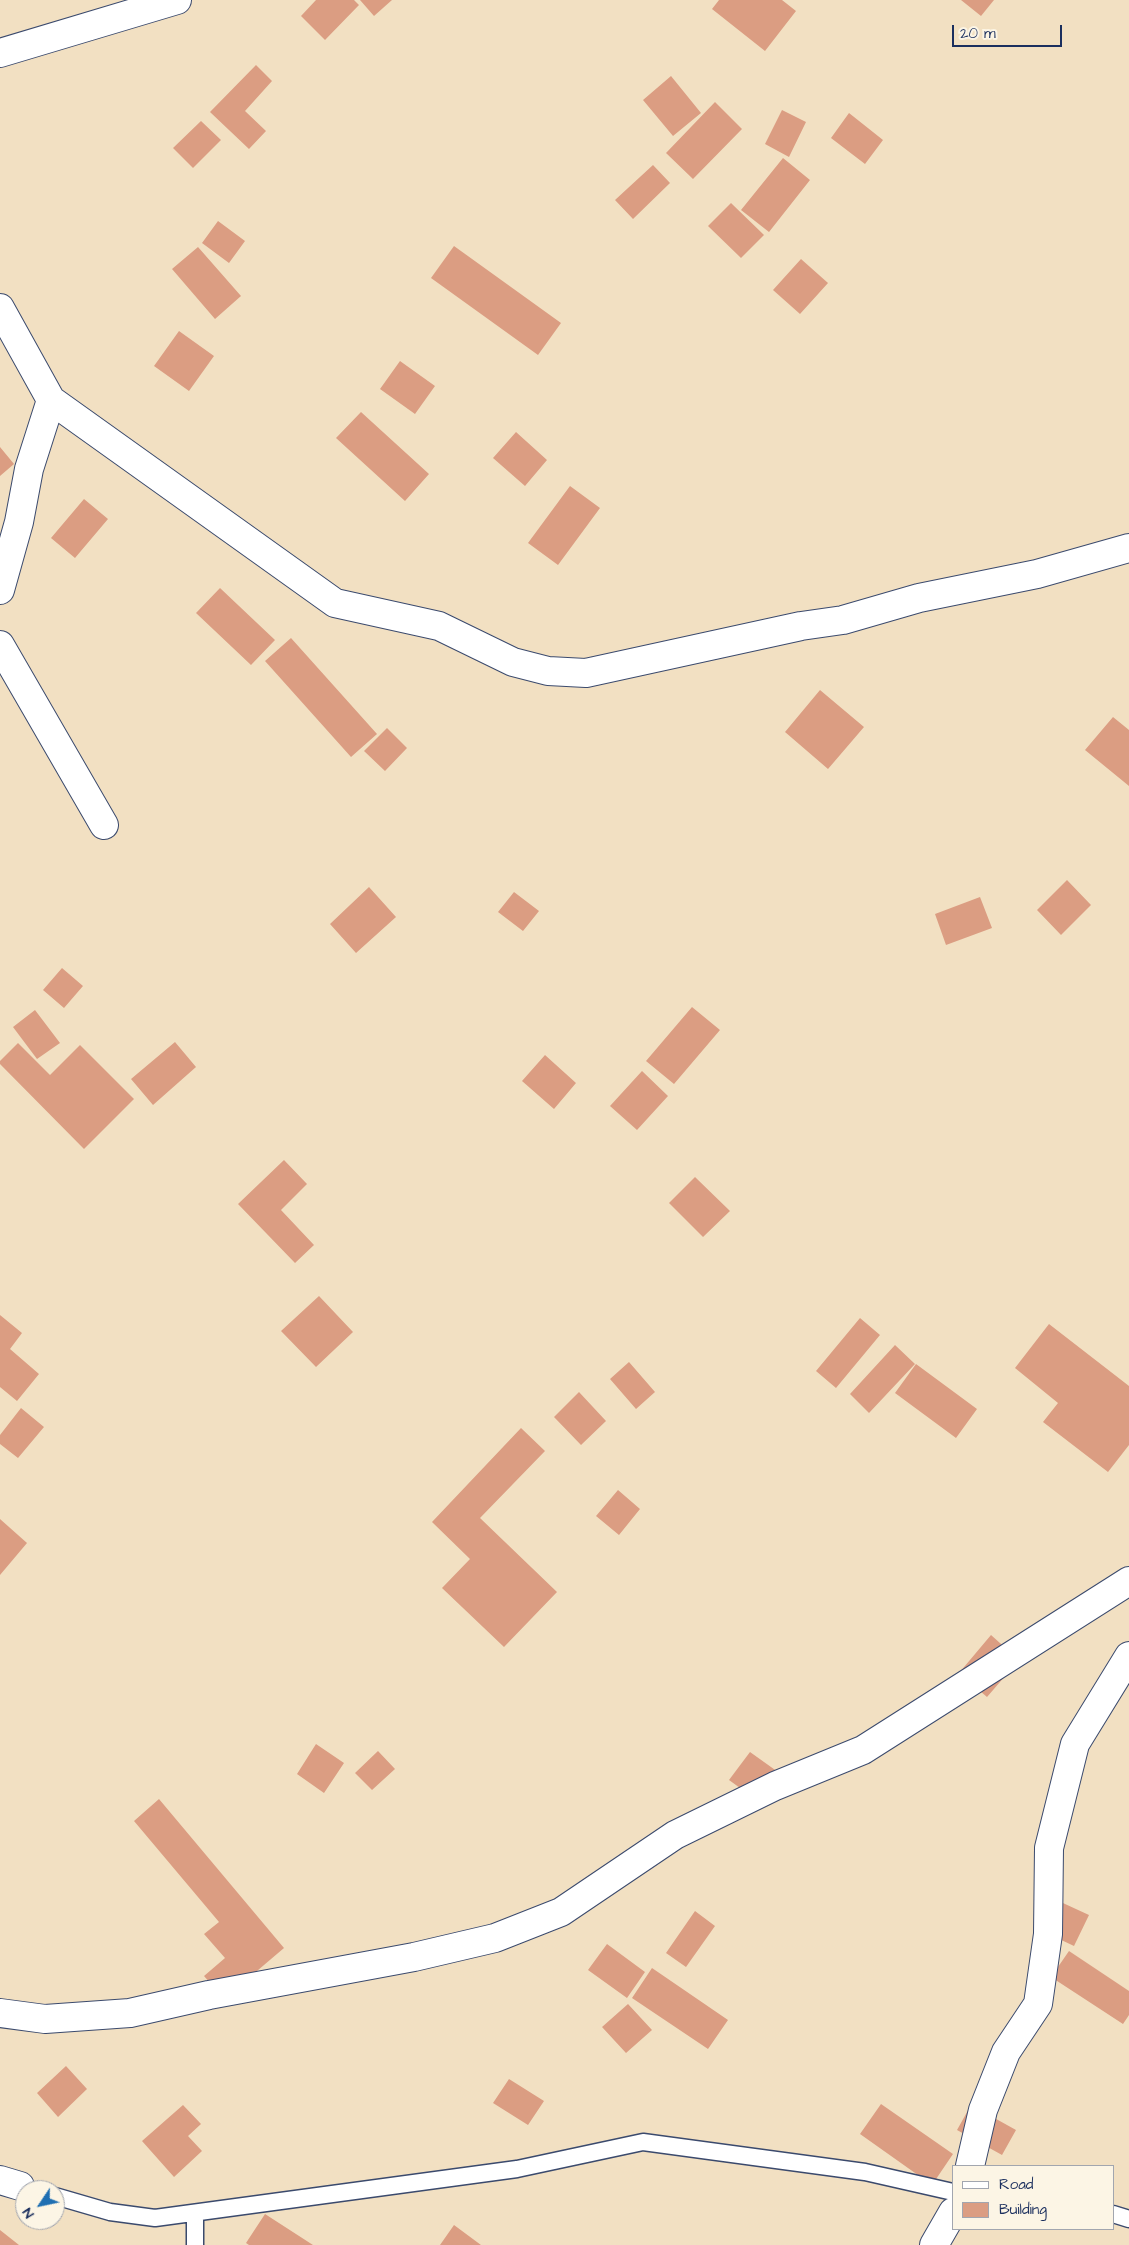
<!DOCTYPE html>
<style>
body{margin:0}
#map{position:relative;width:1129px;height:2245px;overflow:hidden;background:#f2e0c2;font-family:"Architects Daughter",sans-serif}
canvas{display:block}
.legend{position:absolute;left:952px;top:2165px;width:162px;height:65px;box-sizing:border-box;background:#fcf5e5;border:1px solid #a2a6af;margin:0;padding:6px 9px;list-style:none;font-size:15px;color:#1b2f5e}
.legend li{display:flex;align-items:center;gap:10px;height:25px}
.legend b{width:25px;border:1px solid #a2a6af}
.north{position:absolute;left:15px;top:2180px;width:50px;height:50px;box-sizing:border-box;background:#fcf5e5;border:1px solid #a2a6af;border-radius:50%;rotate:236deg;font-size:14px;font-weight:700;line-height:20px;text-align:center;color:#1b2f5e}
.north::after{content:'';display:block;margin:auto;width:18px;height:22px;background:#1f6fb2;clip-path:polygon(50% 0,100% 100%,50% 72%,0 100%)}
.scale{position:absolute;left:952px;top:25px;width:110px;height:22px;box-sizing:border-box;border:2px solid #1b2f5e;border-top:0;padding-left:6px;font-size:15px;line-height:18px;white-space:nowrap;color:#1b2f5e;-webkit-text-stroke:4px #fcf5e5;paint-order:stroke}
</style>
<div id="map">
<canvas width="1129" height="2245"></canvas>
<ul class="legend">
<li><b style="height:6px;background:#fff"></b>Road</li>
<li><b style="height:14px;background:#db9d82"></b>Building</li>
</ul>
<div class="north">N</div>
<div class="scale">20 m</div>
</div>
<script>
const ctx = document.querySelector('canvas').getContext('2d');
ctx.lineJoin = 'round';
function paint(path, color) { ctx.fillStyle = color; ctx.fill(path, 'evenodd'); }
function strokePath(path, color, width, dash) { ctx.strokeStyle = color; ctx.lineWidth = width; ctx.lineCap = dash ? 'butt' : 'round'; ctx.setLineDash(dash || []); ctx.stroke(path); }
paint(new Path2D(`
 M316,0H354L359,5L325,40L301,16Z
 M360,0H392L374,16Z
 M719,0H782L796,11L765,51L712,9Z
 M961,0H994L981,16Z
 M256,65L272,81L245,111L266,131L249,149L210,112Z
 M671,76L701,113L673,136L643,100Z
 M715,102L742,129L693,179L666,153Z
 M782,110L806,122L789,157L765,144Z
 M849,113L883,140L865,164L831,138Z
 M201,121L221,140L193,168L173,148Z
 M783,158L810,180L769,232L741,210Z
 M653,165L670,183L633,219L615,200Z
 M731,203L764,235L741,258L708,226Z
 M218,221L245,241L229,263L202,243Z
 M454,246L561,323L538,355L431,278Z
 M198,247L241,296L215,319L172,269Z
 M801,259L828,283L800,314L773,290Z
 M179,331L214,356L189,391L154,366Z
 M400,361L435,386L415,414L380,389Z
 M361,412L429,474L405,501L336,438Z
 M516,432L547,460L525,486L493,458Z
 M0,447L14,464L0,476Z
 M570,486L600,508L558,565L528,543Z
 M84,499L108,519L75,558L51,538Z
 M220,588L275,640L251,665L196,613Z
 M291,638L377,734L351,757L265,661Z
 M820,690L864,727L828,769L785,732Z
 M1113,717L1129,730V786L1085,750Z
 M387,728L407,748L385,771L364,751Z
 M1067,880L1091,905L1061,935L1037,910Z
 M369,887L396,917L356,953L330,924Z
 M514,892L539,911L523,931L498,912Z
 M980,897L992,928L946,945L935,914Z
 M62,968L83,986L64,1008L43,990Z
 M692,1007L720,1030L674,1084L646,1061Z
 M35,1010L60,1043L37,1059L13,1027Z
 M175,1042L196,1067L153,1105L131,1079Z
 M18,1043L50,1075L80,1045L134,1099L84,1149L0,1064V1061Z
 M545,1055L576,1083L554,1109L522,1081Z
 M642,1071L668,1096L637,1130L610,1106Z
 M284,1160L307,1184L281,1210L314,1245L295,1263L238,1204Z
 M695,1177L730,1211L703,1237L669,1203Z
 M319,1296L353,1332L316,1367L281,1331Z
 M0,1315L22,1333L10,1349L39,1374L17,1401L0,1387Z
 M860,1318L880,1335L836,1388L816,1371Z
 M1049,1324L1129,1386V1445L1108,1472L1043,1422L1058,1403L1015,1368Z
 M895,1345L915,1364L869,1413L850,1394Z
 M629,1362L655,1392L636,1409L610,1379Z
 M916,1364L977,1409L956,1438L895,1393Z
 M579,1392L606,1421L581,1445L554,1417Z
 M21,1408L44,1427L18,1458L0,1444V1435Z
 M521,1428L545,1451L480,1518L557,1592L504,1647L442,1588L470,1559L432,1522Z
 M618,1490L640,1509L619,1535L596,1516Z
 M0,1519L27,1543L0,1575Z
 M991,1635L1019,1660L987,1697L959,1673Z
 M316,1744L344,1763L324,1793L297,1774Z
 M378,1751L395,1769L372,1790L355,1773Z
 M750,1752L785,1777L765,1806L729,1780Z
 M159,1799L284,1948L224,1999L204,1976L225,1958L204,1934L219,1922L134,1821Z
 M1052,1898L1089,1915L1074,1946L1038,1929Z
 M695,1911L715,1926L686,1967L666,1953Z
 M607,1944L645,1972L627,1998L588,1970Z
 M1069,1951L1129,1991V2015L1123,2024L1051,1977Z
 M652,1968L728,2020L708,2049L632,1998Z
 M628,2004L652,2030L626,2053L602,2027Z
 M66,2066L87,2089L58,2117L37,2093Z
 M509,2079L544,2101L528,2125L493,2103Z
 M881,2104L953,2154L932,2185L860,2134Z
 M183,2105L201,2124L188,2136L202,2151L174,2177L142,2141Z
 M971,2105L1016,2130L1002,2155L957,2130Z
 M265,2214L313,2245H249L246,2243Z
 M454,2225L481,2245H440Z
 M0,2230L19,2245H0Z`), '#db9d82');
const lane = new Path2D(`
 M55,2196L110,2212L155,2218L517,2169L643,2142L865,2172L953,2192
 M1113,2214L1129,2219
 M195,2245V2213`);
const street = new Path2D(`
 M0,53L177,0
 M0,308L51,400L335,603L439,626L513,662L548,671L586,673L801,626L843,620L919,598L1037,574L1129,548
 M0,590L19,522L29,469L51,400
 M0,645L104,825
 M0,2013L45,2019L130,2013L209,1995L414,1957L495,1938L561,1912L675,1835L775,1786L863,1750L1129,1581
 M970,2166L983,2110L1006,2052L1038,2004L1048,1934L1049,1848L1075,1744L1129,1656
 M0,2180L20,2186
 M934,2245L953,2212`);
strokePath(lane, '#3b4a6d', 19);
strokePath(street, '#3b4a6d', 30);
strokePath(lane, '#fff', 16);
strokePath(street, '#fff', 28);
</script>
